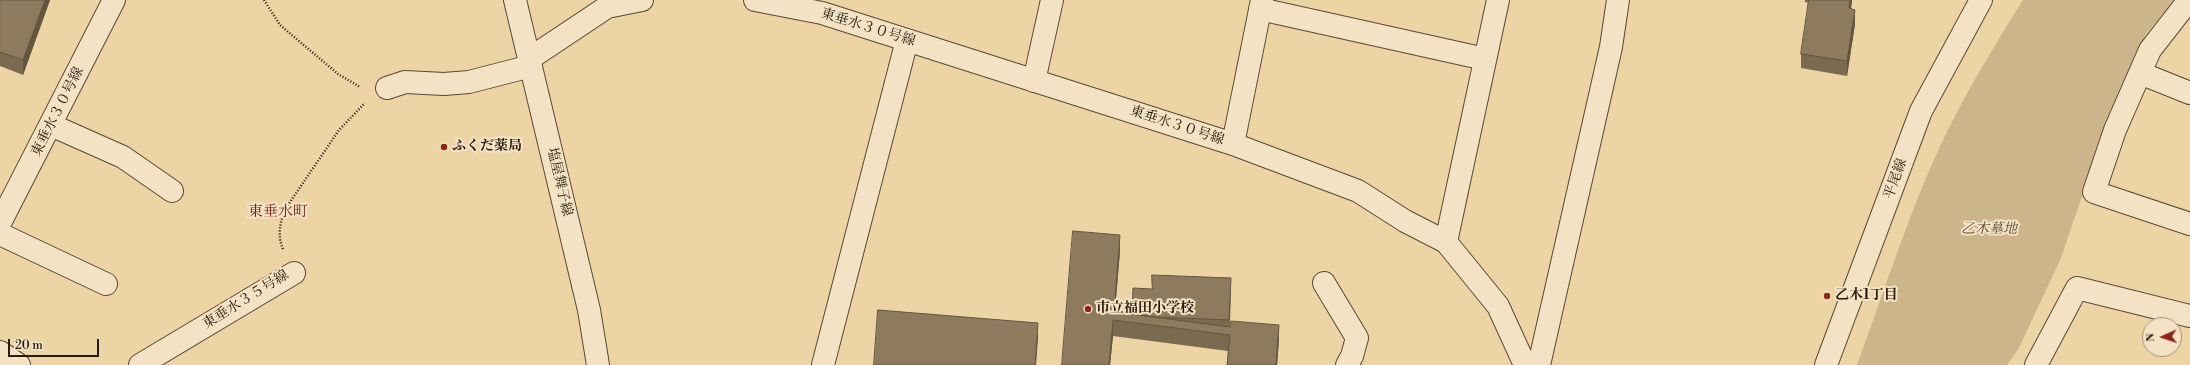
<!DOCTYPE html>
<meta charset="utf-8">
<style>
body{margin:0}
#map{position:relative;width:2190px;height:365px;overflow:hidden;background:#edd4a5;font-family:"Libre Bodoni",serif}
canvas{display:block}
.north{position:absolute;left:2142px;top:317px;width:40px;height:40px;box-sizing:border-box;background:#f3e3c4;border:1px solid #a2937b;border-radius:50%;rotate:267deg;font-size:11px;font-weight:700;line-height:16px;text-align:center;color:#281a0e}
.north::after{content:'';display:block;margin:auto;width:14px;height:18px;background:#8f2418;clip-path:polygon(50% 0,100% 100%,50% 72%,0 100%)}
.scale{position:absolute;left:8px;top:339px;width:91px;height:18px;box-sizing:border-box;border:2px solid #281a0e;border-top:0;padding-left:5px;font-size:12px;line-height:14px;white-space:nowrap;color:#281a0e;-webkit-text-stroke:3px #f3e3c4;paint-order:stroke}
</style>
<div id="map">
<canvas width="2190" height="365"></canvas>
<div class="north">N</div>
<div class="scale">20 m</div>
</div>
<script>
const ctx = document.querySelector('canvas').getContext('2d');
ctx.lineJoin = 'round';
function paint(path, color) { ctx.fillStyle = color; ctx.fill(path, 'evenodd'); }
function strokePath(path, color, width, dash) { ctx.strokeStyle = color; ctx.lineWidth = width; ctx.lineCap = dash ? 'butt' : 'round'; ctx.setLineDash(dash || []); ctx.stroke(path); }
function label(font, color, halo, rows, align = 'center') {
  ctx.font = font + ' "Libre Bodoni","Noto Serif JP",serif'; ctx.lineWidth = 4; ctx.setLineDash([]); ctx.textBaseline = 'middle'; ctx.strokeStyle = halo; ctx.fillStyle = color; for (const [text, x, y, turn = 0] of rows) {
    ctx.save(); ctx.translate(x, y); ctx.rotate((+turn || 0) * Math.PI / 180); ctx.textAlign = isNaN(turn) ? turn : align; if (halo) ctx.strokeText(text, 0, 0); ctx.fillText(text, 0, 0); ctx.restore();
  }
}
paint(new Path2D(`
 M2023,0H2174L2145,35L2106,125L2061,258L2019,348L2007,365H1857C1884,292 1909,212 1942,142C1966,92 1994,46 2023,0Z`), '#ccb48b');
const minor = new Path2D(`
 M755,0L822,13L1233,144L1358,191L1405,221L1446,242L1498,306L1525,365
 M2189,0L2150,50L2115,130L2094,192L2190,224
 M1260,9L1485,59
 M529,59L607,7L642,0
 M2140,73L2190,93
 M1034,81L1052,0
 M387,88L405,82L444,84L469,82L531,66
 M51,125L123,157L172,191
 M1233,144L1262,0
 M0,223L114,0
 M0,234L106,284
 M1446,242L1498,0
 M1324,283L1357,338L1352,356L1347,365
 M0,352L19,365
 M140,365L294,273
 M823,365L907,40
 M1539,365L1611,47L1618,0
 M2036,365L2077,288L2190,316`);
const tertiary = new Path2D(`
 M515,0L589,310L598,365
 M1826,365L1921,111L1981,0`);
strokePath(minor, '#594834', 24);
strokePath(tertiary, '#594834', 24);
strokePath(new Path2D(`
 M264,0L280,25L338,74L360,87
 M283,249C277,236 280,221 286,208L339,130L365,103`), '#281a0e', 2.5, [1, 2]);
strokePath(minor, '#f3e3c4', 22);
strokePath(tertiary, '#f3e3c4', 22);
paint(new Path2D(`
 M0,0H50L23,75L0,66Z
 M1805,0H1852L1851,9L1855,24L1847,76L1801,68V54L1809,3L1805,2Z
 M1120,251L1115,312L1132,314L1152,289H1231L1230,327L1279,340L1277,365H1227L1228,351L1113,336L1110,365H1062Z`), '#7a6a50');
paint(new Path2D(`
 M45,0H50L23,75V60Z
 M1850,0H1852L1849,23V8Z
 M1855,10V24L1847,76V61Z
 M1120,235V251L1114,320V312Z
 M1113,320V336L1110,365H1109Z
 M1038,323V339L1036,365H1035Z
 M1279,325V340L1277,365H1276Z`), '#635641');
const building = new Path2D(`
 M0,0H45L23,60L0,52Z
 M1809,0H1850L1849,8L1855,10L1847,61L1801,54Z
 M1073,231L1120,235L1114,312L1230,327L1231,321L1279,325L1276,365H1227L1230,335L1113,320L1109,365H1062Z
 M1152,275L1231,278L1229,320L1155,317L1132,314L1133,288L1152,289Z
 M878,310L1038,323L1035,365H874Z`);
paint(building, '#8e7b5d');
strokePath(building, '#635641', 1);
for (const [x, y, r, color] of [
 [444,147,4,"#8f2418"],
 [1827,296,4,"#8f2418"],
 [1088,309,4,"#8f2418"]
]) { const dot = new Path2D(); dot.arc(x, y, r, 0, 2 * Math.PI); ctx.fillStyle = color; ctx.fill(dot); strokePath(dot, '#f3e3c4', 1.5); }
label('14px', '#281a0e', '#f3e3c4', [
 ["東垂水３０号線",868,28,17],
 ["東垂水３０号線",58,112,-63],
 ["東垂水３０号線",1177,126,18],
 ["平尾線",1896,179,-70],
 ["塩屋舞子線",559,182,77],
 ["東垂水３５号線",246,300,-32]
]);
label('bold 14px', '#281a0e', '#f3e3c4', [
 ["ふくだ薬局",452,147],
 ["乙木1丁目",1835,296],
 ["市立福田小学校",1096,309]
], 'left');
label('italic 14px', '#594834', '#f3e3c4', [
 ["乙木墓地",1989,230]
]);
label('15px', '#7a1f14', '#f3e3c4', [
 ["東垂水町",278,212]
]);
</script>
